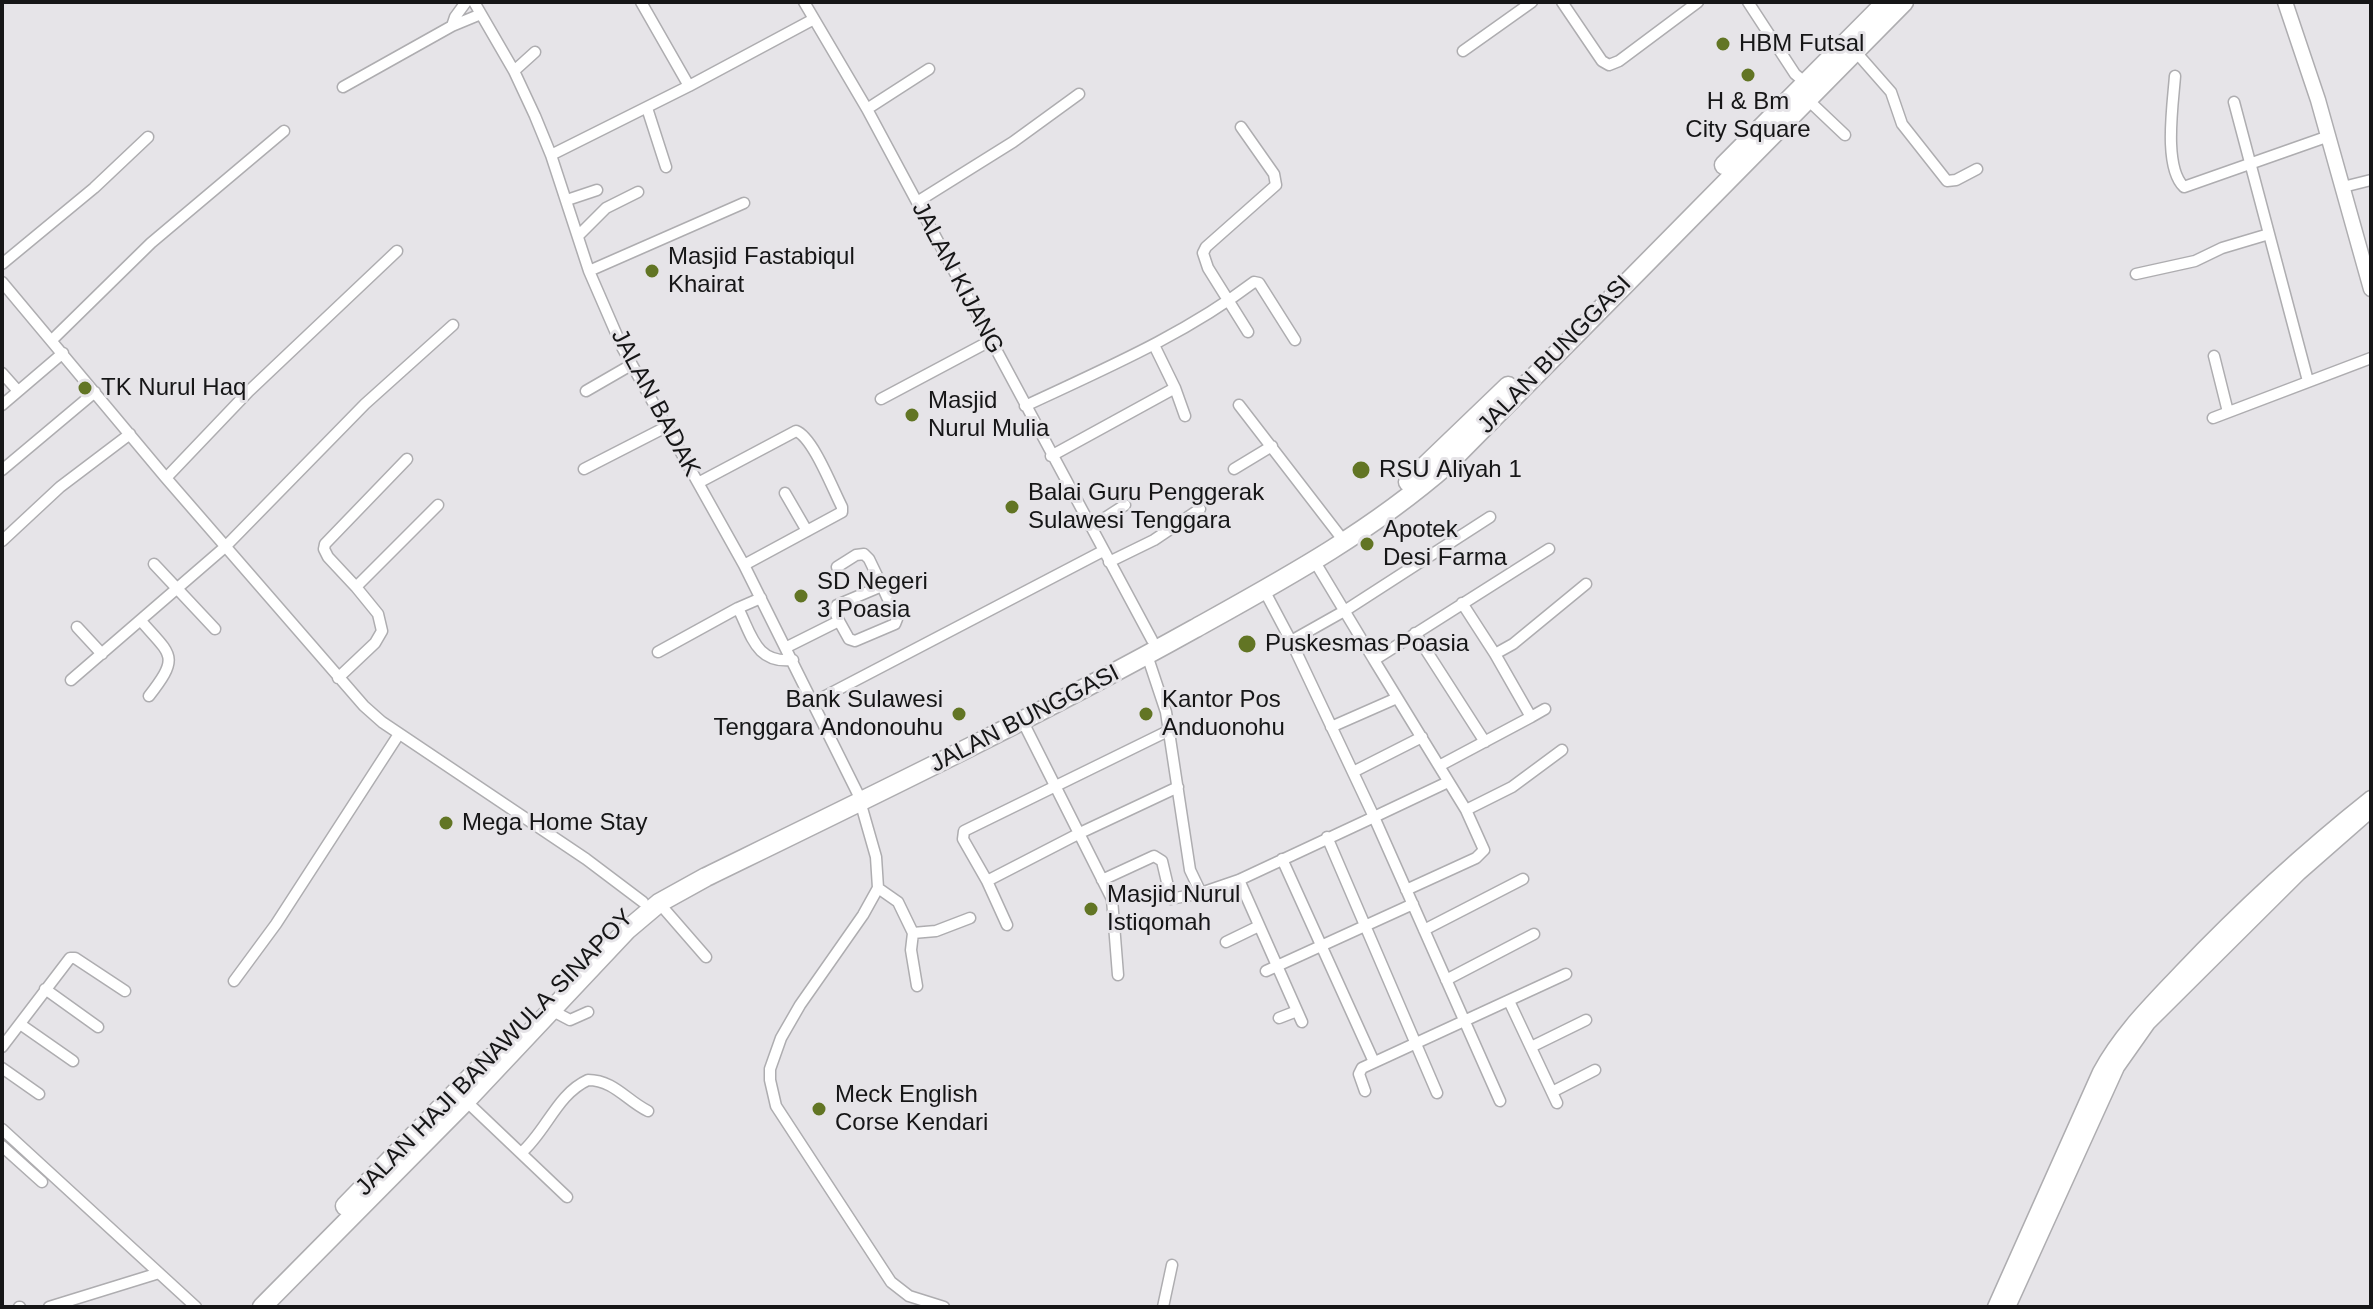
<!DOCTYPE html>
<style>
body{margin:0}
#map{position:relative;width:2373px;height:1309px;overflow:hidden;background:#e6e4e8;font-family:Arial,sans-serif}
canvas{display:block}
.frame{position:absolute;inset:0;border:4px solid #161617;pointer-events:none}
</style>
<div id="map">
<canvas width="2373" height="1309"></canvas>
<div class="frame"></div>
</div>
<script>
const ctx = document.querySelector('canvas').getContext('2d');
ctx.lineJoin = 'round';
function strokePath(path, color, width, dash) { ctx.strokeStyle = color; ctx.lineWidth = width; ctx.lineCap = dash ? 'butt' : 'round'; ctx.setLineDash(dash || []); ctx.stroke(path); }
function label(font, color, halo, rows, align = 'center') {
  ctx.font = font + ' Arial,sans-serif'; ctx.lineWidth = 6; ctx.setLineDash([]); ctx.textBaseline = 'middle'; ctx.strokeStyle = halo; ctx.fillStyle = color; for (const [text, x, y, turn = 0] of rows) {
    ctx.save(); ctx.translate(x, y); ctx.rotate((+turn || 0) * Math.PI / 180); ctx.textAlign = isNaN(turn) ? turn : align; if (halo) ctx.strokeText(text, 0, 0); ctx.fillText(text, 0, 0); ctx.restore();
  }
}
const street = new Path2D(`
 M474,2L514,71L535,116L551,155L589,271L622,347L744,565L858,794L876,857L878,888L863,915L800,1005L781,1038L770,1069V1080L776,1106L891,1282L909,1296L944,1307
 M804,2L867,109L1152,640
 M1562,2L1602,61L1609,65L1619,61L1698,2
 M1748,2L1795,74L1807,84
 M452,26L481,14
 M1463,51L1532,2
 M1855,51L1891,92L1902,124L1947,181L1956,180L1977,169
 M514,71L535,52
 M2175,76C2173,104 2163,167 2184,187L2329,136
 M689,86L814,19
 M343,87L452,26L455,17L466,2
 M1807,99L1845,135
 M2234,102L2308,381
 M647,108L666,167
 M867,109L929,69
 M1241,127L1274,174L1276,185L1206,247L1203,253L1208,268L1248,332
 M551,155L689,86L641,2
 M2343,187L2371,180
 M567,200L597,190
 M917,202L1013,142L1079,94
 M578,236L606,208L638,192
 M2,264L94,188L148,137
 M589,271L744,203
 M2136,274L2195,261L2222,248L2269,234
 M2,282L166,478L364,706L382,722L586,859L643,902
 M52,340L151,243L284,131
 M1154,345L1175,388
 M2214,356L2228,412
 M2,373L18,391
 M586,391L631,365
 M881,399L990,341
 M2,405L63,353
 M1239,405L1340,536
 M1025,406C1104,369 1184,335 1254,282L1259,283L1295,340
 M2213,418L2371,358
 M1051,456L1175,388L1185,416
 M584,469L666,427
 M1234,469L1272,446
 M2,470L95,392
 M166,478L249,391L397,251
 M698,483L796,431C813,437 833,490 842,507V512L744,565
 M785,493L807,531
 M1091,527L1125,505
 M2,541L60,487L130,434
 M1109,562L1154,540L1200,509
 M1315,562L1374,660L1549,549
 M154,564L215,629
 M356,587L328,557L324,549L325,544L407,459
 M1462,603L1495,654L1513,644L1586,584
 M738,608L761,598
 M141,621C172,656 180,656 149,696
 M839,621L849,639L855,641L895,624L897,619L882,586
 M77,627L102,654
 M1415,633L1485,742
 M1291,641L1346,610L1490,517
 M787,647L839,621L834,610L837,605L882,586L869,559L864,554L856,555L837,567
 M658,652L738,608C752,636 756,664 793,660
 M1147,655L1166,712L1190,870L1201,893L1239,880L1374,817L1291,641L1264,590
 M1374,660L1439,766L1531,717L1495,654
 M338,678L375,643L382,631L378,614L356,587L438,505
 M71,680L225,547L365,404L453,325
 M814,702L1103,551
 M1531,717L1545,709
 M1023,722L1112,899L1118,975
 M1331,727L1397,698
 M1170,730L964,831L963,839L987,881L1080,833L1178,787
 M1353,772L1422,737
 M1448,782L1374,817L1500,1101
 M1466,810L1512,787L1562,750
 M1327,837L1437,1093
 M1282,859L1374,1062
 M1102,880L1154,856L1162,861L1171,899L1201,893
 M1239,880L1302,1022
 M987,881L1007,925
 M878,888L898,902L913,933L911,950L917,986
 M1406,890L1476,858L1484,850L1466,810L1439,766
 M659,903L706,957
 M1424,930L1523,879
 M913,933L936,931L970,918
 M1226,942L1259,926
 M1266,971L1413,904
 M1446,980L1534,934
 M234,981L276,924L399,734
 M45,989L98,1027
 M1509,1001L1557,1103
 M551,1010L570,1020L588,1012
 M1279,1018L1297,1011
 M20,1024L73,1061
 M2,1047L70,958H75L125,991
 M1531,1047L1586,1020
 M2,1068L39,1094
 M1365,1091L1359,1074L1362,1068L1566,974
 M1552,1092L1595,1070
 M466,1101L567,1197
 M2,1129L196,1307
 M2,1146L42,1182
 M521,1153C546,1132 557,1094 588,1080C614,1080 627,1101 648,1111
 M19,1307H20
 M49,1307L159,1273
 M1163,1307L1172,1265`);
const secondary = new Path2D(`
 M2285,2L2318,100L2371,289
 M1995,1307L2100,1072C2121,1033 2151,1004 2181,972C2241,909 2303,852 2371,798
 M2008,1307L2117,1067L2148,1023L2299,873L2371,810`);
const highway = new Path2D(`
 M1724,165L1886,2
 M1408,482L1508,386
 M345,1206L489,1058
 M262,1307L466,1101L627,930L659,903L706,877C870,797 1034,718 1194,629C1284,579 1369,533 1448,464L1904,2`);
strokePath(street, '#aeadb0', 13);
strokePath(secondary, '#aeadb0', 17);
strokePath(highway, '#aeadb0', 21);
strokePath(street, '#fff', 10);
strokePath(secondary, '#fff', 14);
strokePath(highway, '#fff', 18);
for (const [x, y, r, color] of [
 [1723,44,8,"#627524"],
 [1748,75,8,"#627524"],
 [652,271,8,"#627524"],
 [85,388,8,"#627524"],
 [912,415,8,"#627524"],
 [1361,470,10,"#627524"],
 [1012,507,8,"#627524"],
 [1367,544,8,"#627524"],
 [801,596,8,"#627524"],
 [1247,644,10,"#627524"],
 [959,714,8,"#627524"],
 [1146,714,8,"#627524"],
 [446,823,8,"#627524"],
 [1091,909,8,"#627524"],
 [819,1109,8,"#627524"]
]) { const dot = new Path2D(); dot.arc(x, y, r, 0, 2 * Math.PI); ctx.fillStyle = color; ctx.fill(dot); strokePath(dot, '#e6e4e8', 3); }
label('24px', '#161617', '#e6e4e8', [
 ["HBM Futsal",1739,44],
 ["H & Bm",1748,102,"center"],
 ["City Square",1748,130,"center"],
 ["Masjid Fastabiqul",668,257],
 ["Khairat",668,285],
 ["TK Nurul Haq",101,388],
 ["Masjid",928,401],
 ["Nurul Mulia",928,429],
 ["RSU Aliyah 1",1379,470],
 ["Balai Guru Penggerak",1028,493],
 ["Sulawesi Tenggara",1028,521],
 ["Apotek",1383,530],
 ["Desi Farma",1383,558],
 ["SD Negeri",817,582],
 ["3 Poasia",817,610],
 ["Puskesmas Poasia",1265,644],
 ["Bank Sulawesi",943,700,"right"],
 ["Tenggara Andonouhu",943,728,"right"],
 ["Kantor Pos",1162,700],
 ["Anduonohu",1162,728],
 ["Mega Home Stay",462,823],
 ["Masjid Nurul",1107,895],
 ["Istiqomah",1107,923],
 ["Meck English",835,1095],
 ["Corse Kendari",835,1123]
], 'left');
label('24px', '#161617', '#e6e4e8', [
 ["JALAN KIJANG",957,278,62],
 ["JALAN BUNGGASI",1555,355,-46],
 ["JALAN BADAK",655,403,62],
 ["JALAN BUNGGASI",1025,719,-27],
 ["JALAN HAJI BANAWULA SINAPOY",495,1053,-46]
]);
</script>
